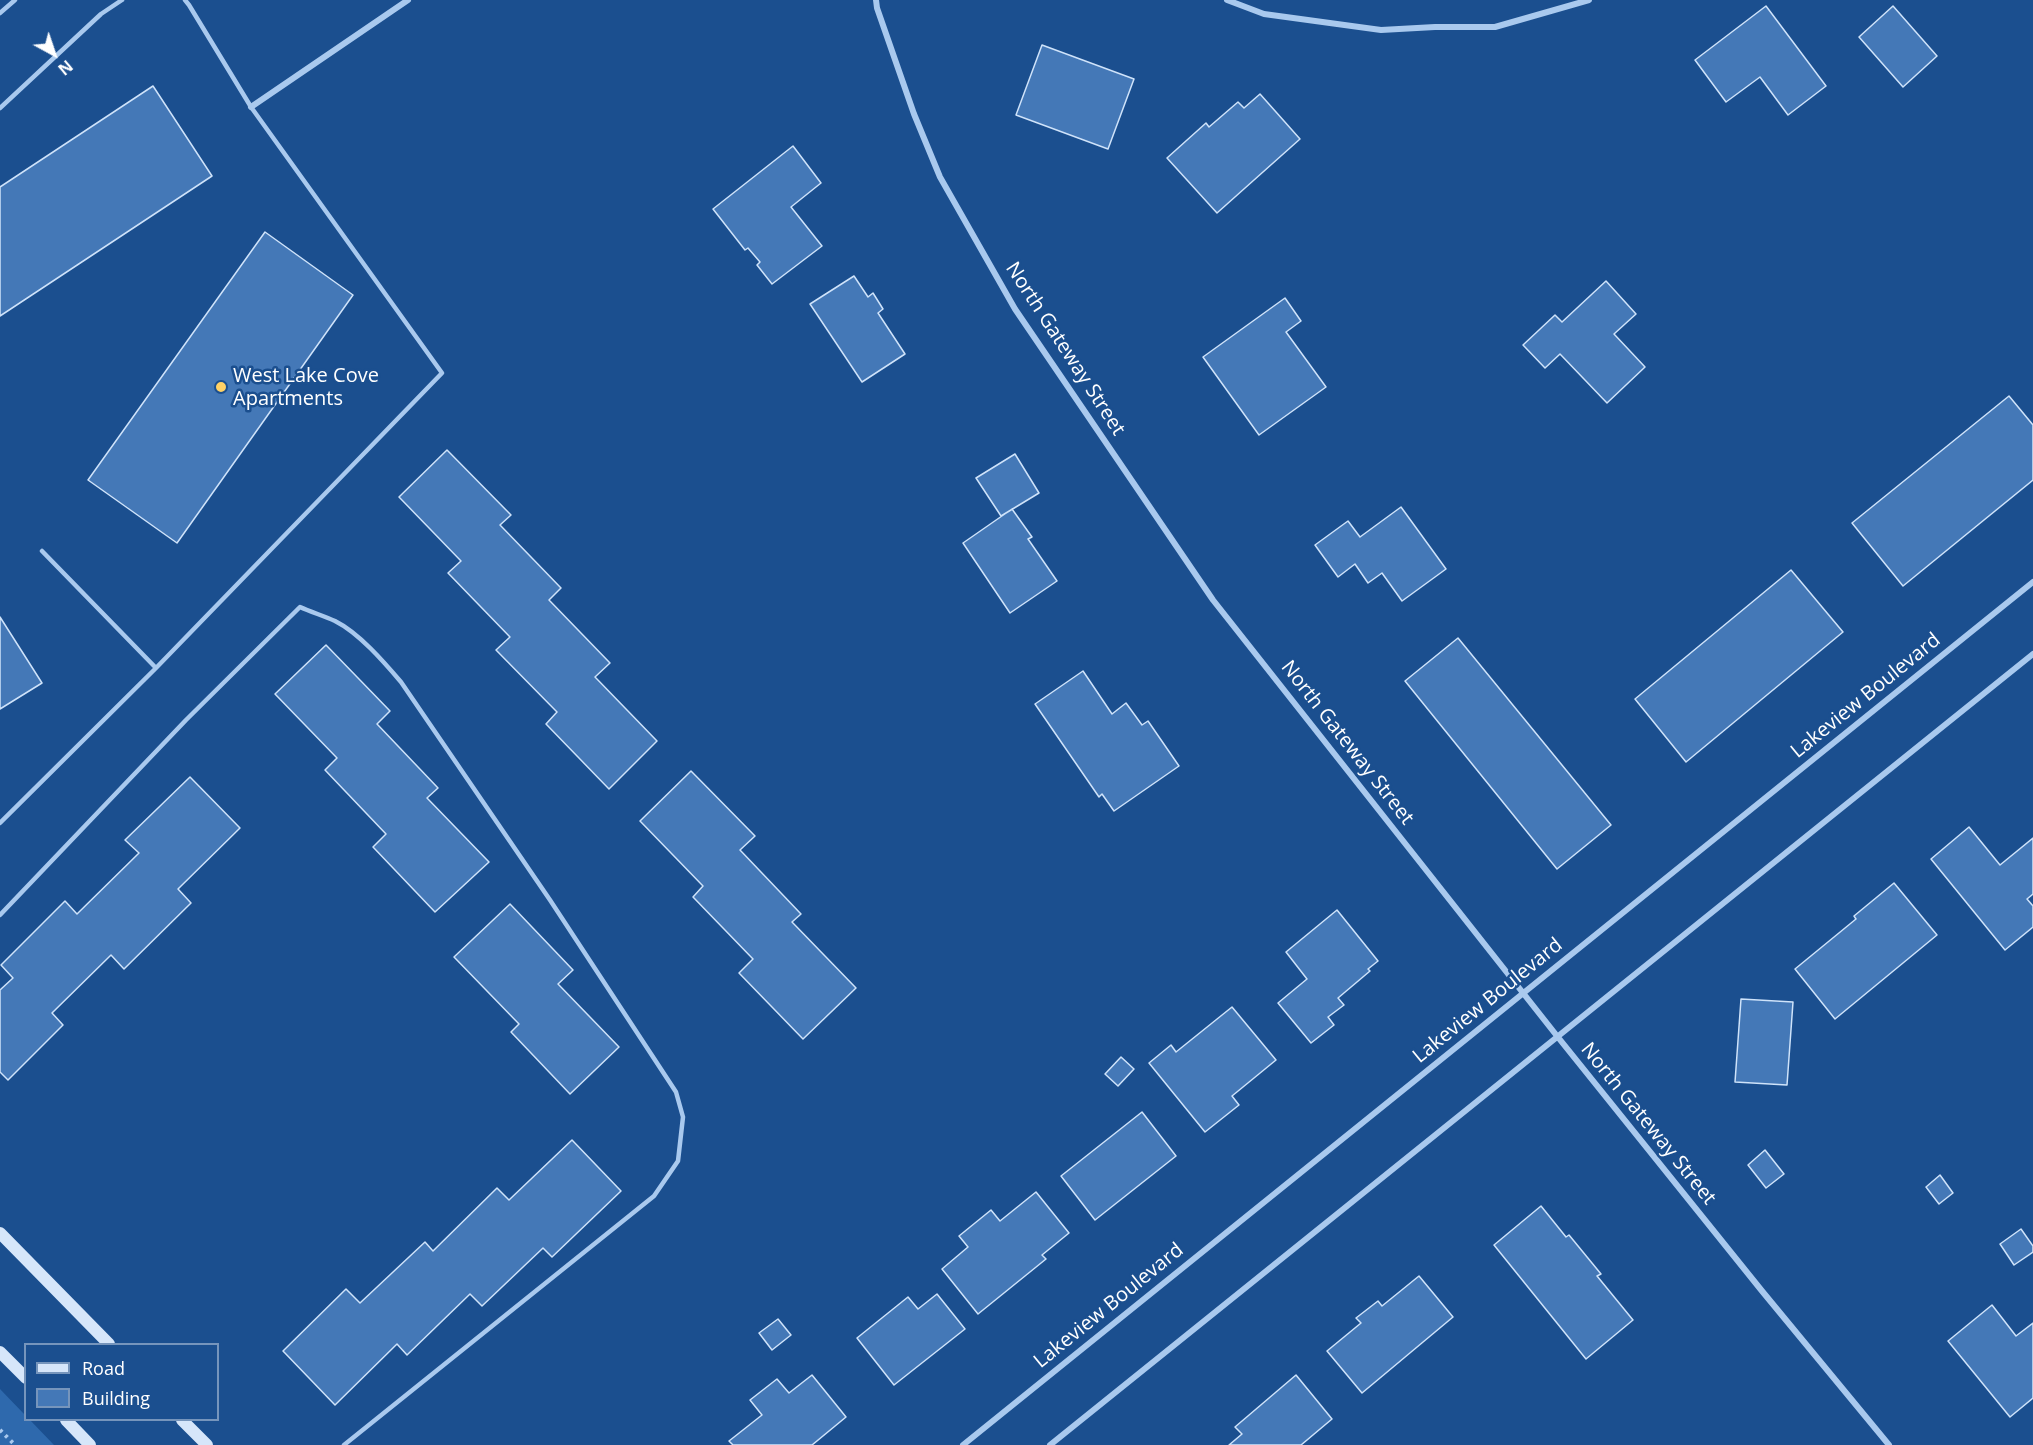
<!DOCTYPE html>
<style>
body{margin:0}
#map{position:relative;width:2033px;height:1445px;overflow:hidden;background:#1b4f8f;font-family:"Open Sans",sans-serif}
canvas{display:block}
.legend{position:absolute;left:24px;top:1343px;width:195px;height:78px;box-sizing:border-box;background:#1b4f8f;border:2px solid #7695bc;margin:0;padding:8px 10px;list-style:none;font-size:18px;color:#fff}
.legend li{display:flex;align-items:center;gap:12px;height:30px}
.legend b{width:30px;border:2px solid #7695bc}
.north{position:absolute;left:24px;top:24px;width:60px;height:60px;-webkit-text-stroke:4px #1b4f8f;paint-order:stroke;rotate:140deg;font-size:16px;font-weight:700;line-height:24px;text-align:center;color:#fff}
.north::after{content:'';display:block;margin:auto;width:21px;height:27px;background:#fff;clip-path:polygon(50% 0,100% 100%,50% 72%,0 100%)}
</style>
<div id="map">
<canvas width="2033" height="1445"></canvas>
<ul class="legend">
<li><b style="height:8px;background:#d6e6fa"></b>Road</li>
<li><b style="height:16px;background:#4478b7"></b>Building</li>
</ul>
<div class="north">N</div>
</div>
<script>
const ctx = document.querySelector('canvas').getContext('2d');
ctx.lineJoin = 'round';
function paint(path, color) { ctx.fillStyle = color; ctx.fill(path, 'evenodd'); }
function strokePath(path, color, width, dash) { ctx.strokeStyle = color; ctx.lineWidth = width; ctx.lineCap = dash ? 'butt' : 'round'; ctx.setLineDash(dash || []); ctx.stroke(path); }
function label(font, color, halo, rows, align = 'center') {
  ctx.font = font + ' "Open Sans",sans-serif'; ctx.lineWidth = 5; ctx.setLineDash([]); ctx.textBaseline = 'middle'; ctx.strokeStyle = halo; ctx.fillStyle = color; for (const [text, x, y, turn = 0] of rows) {
    ctx.save(); ctx.translate(x, y); ctx.rotate((+turn || 0) * Math.PI / 180); ctx.textAlign = isNaN(turn) ? turn : align; if (halo) ctx.strokeText(text, 0, 0); ctx.fillText(text, 0, 0); ctx.restore();
  }
}
paint(new Path2D(`
 M0,1389L25,1415L26,1420H30L54,1445H0Z`), '#2e69ad');
const building = new Path2D(`
 M1766,6L1826,86L1788,115L1760,77L1726,102L1695,60Z
 M1893,6L1937,56L1903,87L1859,37Z
 M1042,45L1134,79L1108,149L1016,115Z
 M153,86L212,176L0,316V187Z
 M1260,94L1300,139L1217,213L1167,158L1206,123L1209,127L1238,102L1244,108Z
 M793,146L821,183L791,207L822,246L772,284L757,265L760,262L748,248L745,250L713,209Z
 M265,232L353,295L177,543L88,480Z
 M854,276L868,297L873,293L883,309L878,313L905,354L862,382L810,304Z
 M1606,281L1636,314L1614,334L1645,367L1607,403L1560,354L1545,368L1523,345L1555,315L1562,322Z
 M1285,298L1301,321L1286,332L1326,387L1259,435L1203,357Z
 M2009,396L2033,425V480L1903,586L1852,523Z
 M447,450L511,515L500,525L561,588L549,600L610,663L595,677L657,741L609,789L546,724L557,712L496,650L510,637L448,573L461,561L399,497Z
 M1015,454L1039,493L1001,516L976,478Z
 M1401,507L1446,569L1402,601L1382,573L1368,583L1355,564L1338,577L1315,545L1348,521L1360,537Z
 M1012,509L1032,537L1028,539L1057,581L1010,613L963,543Z
 M1791,570L1843,632L1686,762L1635,699Z
 M0,617L42,683L0,709Z
 M1458,638L1611,825L1557,869L1405,681Z
 M326,645L390,711L377,724L438,788L427,798L489,862L435,912L373,847L386,834L325,770L337,758L275,694Z
 M1083,671L1112,714L1126,703L1142,725L1148,721L1179,766L1114,811L1102,794L1099,797L1035,704Z
 M691,771L755,836L740,850L801,914L792,922L856,988L803,1039L739,973L753,959L693,897L703,886L640,821Z
 M190,777L240,828L178,889L191,903L124,969L111,955L52,1013L63,1025L8,1080L0,1072V990L13,978L1,965L65,901L77,914L139,853L125,840Z
 M1969,827L2000,865L2033,838V894L2027,899L2033,906V927L2005,950L1931,859Z
 M1894,883L1937,935L1835,1019L1795,969L1856,919L1854,916Z
 M510,904L573,970L558,984L619,1047L570,1094L511,1032L519,1024L454,957Z
 M1337,910L1378,961L1368,969L1370,971L1338,998L1344,1005L1328,1017L1334,1025L1311,1043L1278,1003L1307,979L1286,952Z
 M1741,999L1793,1002L1787,1085L1735,1082Z
 M1232,1007L1276,1060L1232,1096L1239,1105L1205,1132L1149,1063L1171,1045L1176,1052Z
 M1121,1057L1134,1069L1118,1086L1105,1074Z
 M1142,1112L1176,1156L1095,1220L1061,1176Z
 M572,1140L621,1191L552,1257L543,1248L482,1306L470,1294L407,1355L397,1344L335,1405L283,1351L346,1289L360,1303L425,1242L433,1251L497,1188L509,1200Z
 M1765,1150L1784,1174L1766,1188L1748,1165Z
 M1940,1175L1953,1193L1939,1204L1926,1187Z
 M1036,1192L1069,1233L1042,1255L1046,1259L978,1314L942,1269L968,1247L959,1236L991,1210L1000,1221Z
 M1541,1206L1566,1237L1569,1235L1601,1274L1597,1276L1633,1320L1586,1359L1494,1245Z
 M2021,1229L2033,1246V1252L2014,1265L2000,1244Z
 M1419,1276L1453,1317L1362,1393L1327,1351L1361,1323L1356,1318L1378,1301L1382,1306Z
 M937,1294L965,1329L894,1385L857,1338L908,1297L918,1309Z
 M1992,1305L2016,1336L2033,1323V1398L2010,1417L1948,1341Z
 M778,1319L791,1335L772,1350L759,1333Z
 M812,1375L846,1417L812,1445H733L729,1441L762,1415L750,1400L777,1379L789,1393Z
 M1296,1375L1332,1419L1301,1445H1229L1242,1434L1235,1427Z`);
paint(building, '#4478b7');
strokePath(building, '#cfe3fa', 1.5);
strokePath(new Path2D(`
 M0,1430L15,1445`), '#a9c9ee', 4, [3, 4.5]);
strokePath(new Path2D(`
 M0,13L15,0
 M0,108L101,14L122,0
 M42,551L156,668
 M0,823L156,668L442,373L251,107L189,5L185,0
 M0,915L186,720L300,607C311,612 324,616 335,621C359,633 384,662 401,682L550,900L676,1092L683,1117L678,1161L654,1196L344,1445`), '#a9c9ee', 4.5);
strokePath(new Path2D(`
 M876,0L877,8L914,114L940,177L1015,309L1213,600L1557,1036L1762,1291L1889,1445
 M1227,0L1264,14L1381,30L1435,27H1495L1589,0
 M251,107L408,0
 M963,1445L2033,582
 M1050,1445L2033,654`), '#a9c9ee', 6);
strokePath(new Path2D(`
 M0,1233L109,1344
 M0,1352L26,1378
 M66,1420L90,1445
 M182,1420L207,1445`), '#d6e6fa', 12);
for (const [x, y, r, color] of [
 [221,387,6,"#ffd166"]
]) { const dot = new Path2D(); dot.arc(x, y, r, 0, 2 * Math.PI); ctx.fillStyle = color; ctx.fill(dot); strokePath(dot, '#1b4f8f', 2); }
label('20px', '#fff', '#1b4f8f', [
 ["North Gateway Street",1065,349,57],
 ["Lakeview Boulevard",1866,696,-39],
 ["North Gateway Street",1347,743,52],
 ["Lakeview Boulevard",1488,1001,-39],
 ["North Gateway Street",1648,1124,51],
 ["Lakeview Boulevard",1109,1306,-39]
]);
label('20px', '#fff', '#1b4f8f', [
 ["West Lake Cove",233,376],
 ["Apartments",233,399]
], 'left');
</script>
